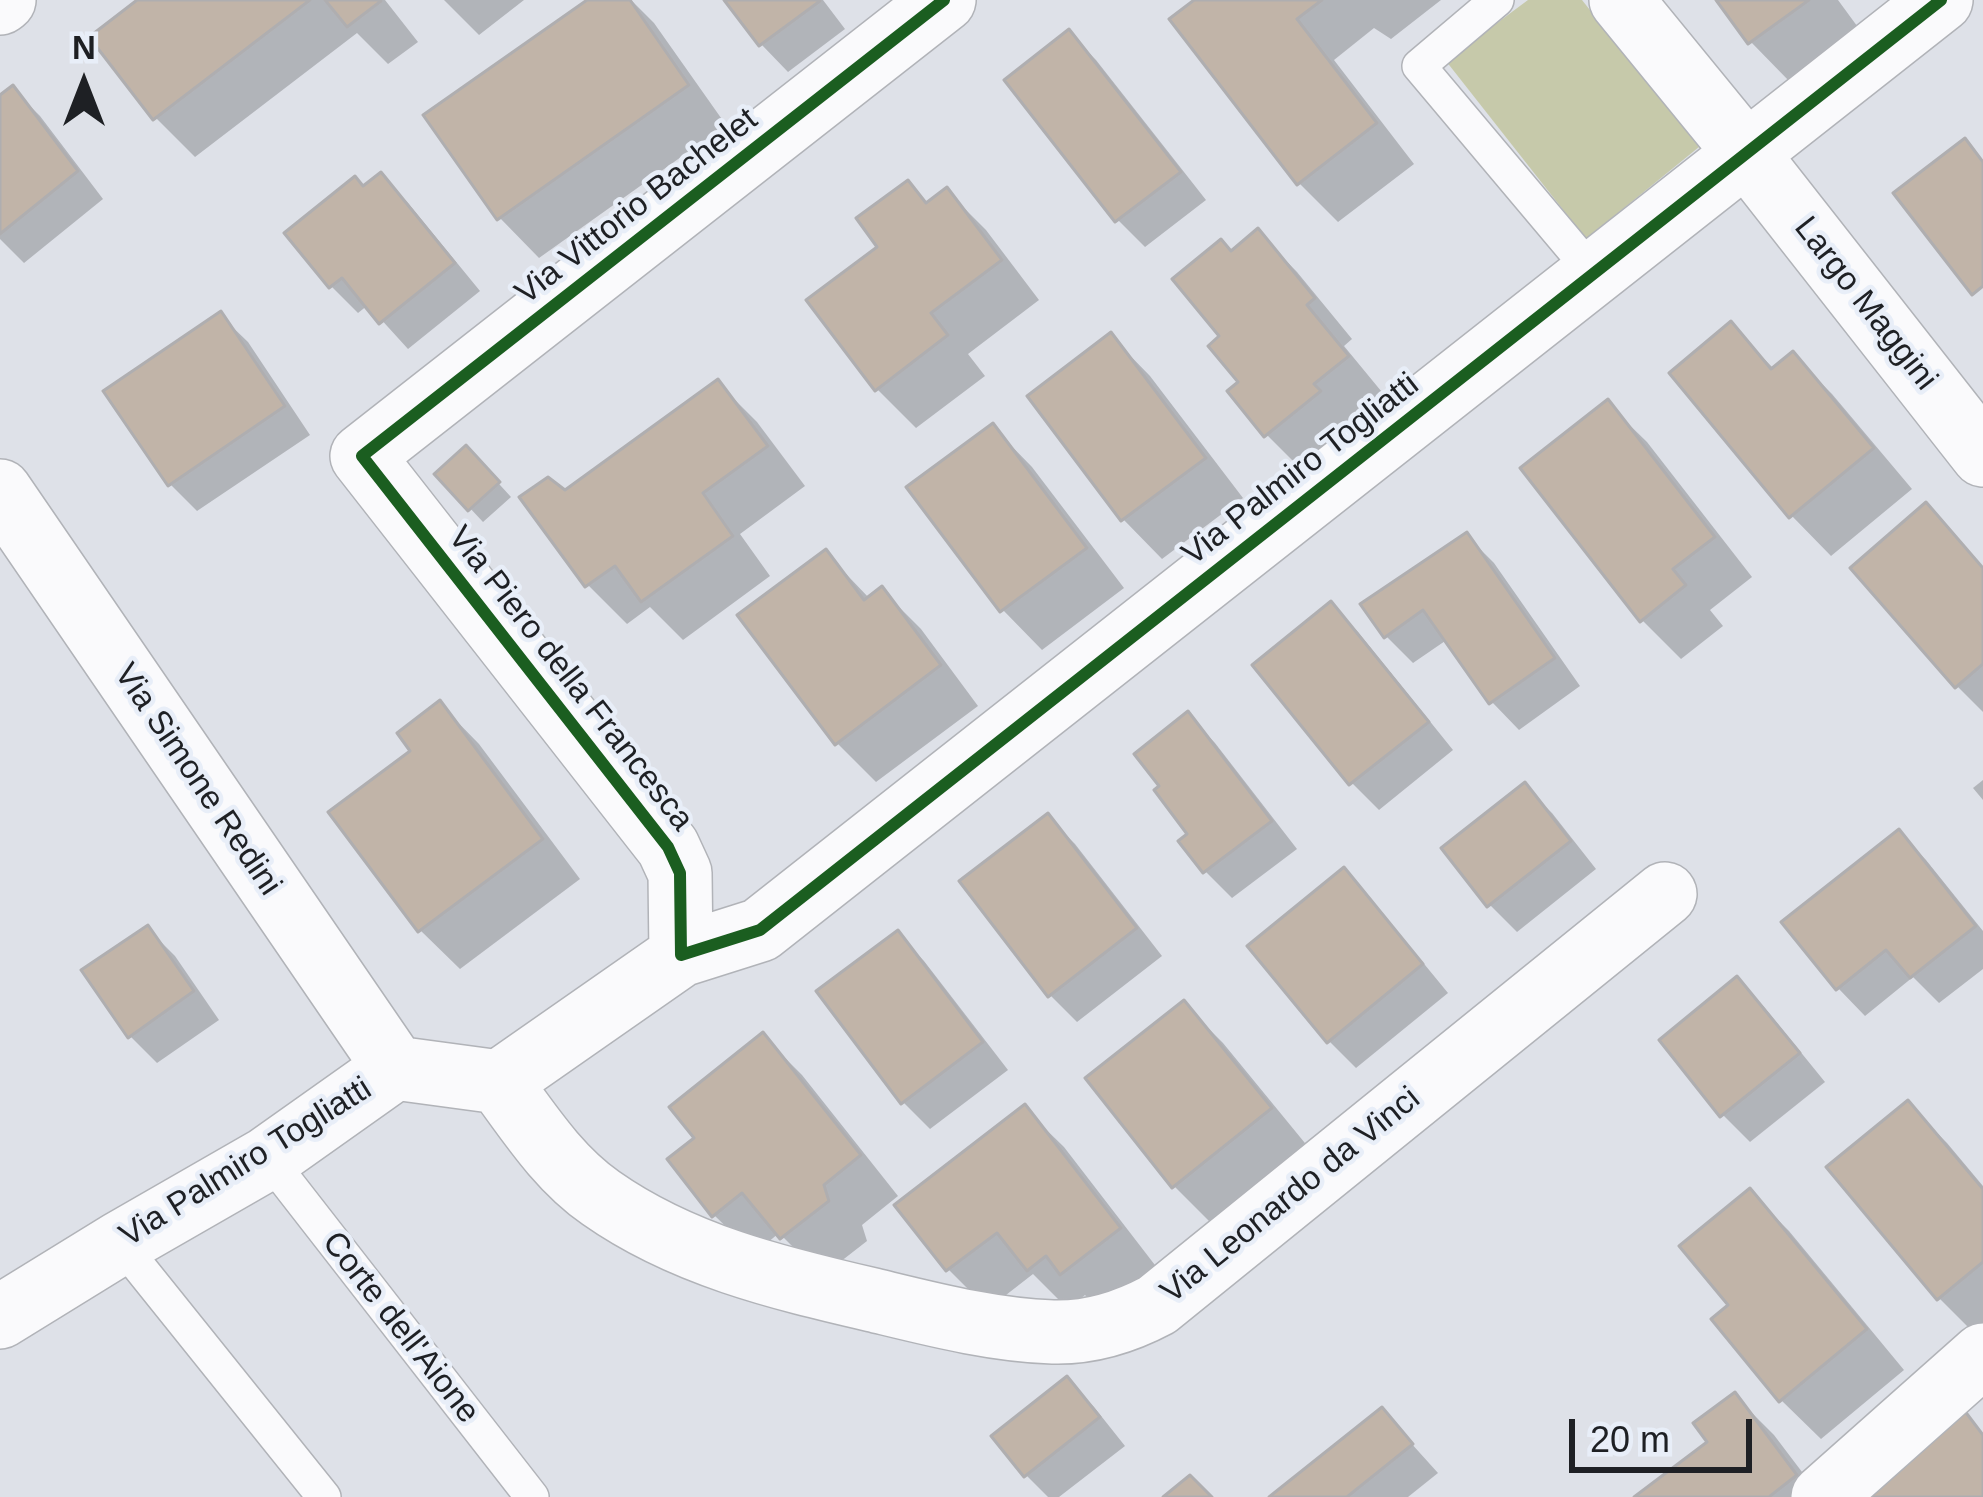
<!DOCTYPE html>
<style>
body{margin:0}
#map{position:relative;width:1983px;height:1497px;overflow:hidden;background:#dee1e8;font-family:Helvetica,sans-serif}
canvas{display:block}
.north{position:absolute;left:24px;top:24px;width:120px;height:120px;-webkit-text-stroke:9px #e8eef8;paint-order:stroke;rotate:0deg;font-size:33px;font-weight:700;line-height:48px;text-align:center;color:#1e2024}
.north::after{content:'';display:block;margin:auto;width:42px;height:54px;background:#1e2024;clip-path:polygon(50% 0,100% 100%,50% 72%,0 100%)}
.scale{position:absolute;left:1569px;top:1419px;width:183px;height:54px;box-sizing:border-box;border:6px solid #1e2024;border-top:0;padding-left:15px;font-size:36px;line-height:42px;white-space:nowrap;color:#1e2024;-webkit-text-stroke:9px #e8eef8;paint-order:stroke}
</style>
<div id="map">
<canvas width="1983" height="1497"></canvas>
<div class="north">N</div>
<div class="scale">20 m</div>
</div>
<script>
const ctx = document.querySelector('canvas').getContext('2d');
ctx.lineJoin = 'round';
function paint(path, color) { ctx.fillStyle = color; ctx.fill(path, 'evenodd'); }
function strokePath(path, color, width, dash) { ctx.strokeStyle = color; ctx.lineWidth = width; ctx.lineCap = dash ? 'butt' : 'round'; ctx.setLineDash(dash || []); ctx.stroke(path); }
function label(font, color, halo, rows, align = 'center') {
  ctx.font = font + ' Helvetica,sans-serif'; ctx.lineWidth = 9; ctx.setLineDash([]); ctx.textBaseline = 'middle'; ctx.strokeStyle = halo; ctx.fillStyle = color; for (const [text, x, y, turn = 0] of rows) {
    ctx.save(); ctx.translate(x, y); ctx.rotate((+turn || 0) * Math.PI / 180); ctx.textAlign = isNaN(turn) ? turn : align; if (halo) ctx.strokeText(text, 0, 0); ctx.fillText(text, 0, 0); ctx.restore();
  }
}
paint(new Path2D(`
 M1528,0H1582L1699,147L1586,239L1446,61Z`), '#c6c9aa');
paint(new Path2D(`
 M142,0H385L418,42L388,64L357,33L195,157L156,118L93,38Z
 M444,0H524L479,35Z
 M592,0H631L654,23L726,125L539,258L500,218L427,116Z
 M728,0H823L845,29L788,72L761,44Z
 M1199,0H1441L1391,39L1374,28L1334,60L1414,164L1338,222L1299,183Z
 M1719,0H1838L1860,30L1790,82L1751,42Z
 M1069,33L1096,60L1206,200L1145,247L1118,220L1008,80Z
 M13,89L40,116L103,199L24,263L0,239V99Z
 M381,176L408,203L480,291L408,349L368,305L358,313L331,286Z
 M908,184L928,205L947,191L986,230L1039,300L968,354L985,376L916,428L877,389L881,247Z
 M1258,232L1297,272L1352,339L1344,346L1386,397L1351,425L1306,474L1267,435L1223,337L1231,254Z
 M220,315L248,342L310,435L197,511L170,484Z
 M1731,325L1775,370L1793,355L1832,394L1912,489L1831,556L1792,516L1673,373Z
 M1111,336L1150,376L1243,498L1162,559L1123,519Z
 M718,383L757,422L805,486L740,534L770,576L683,640L650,607L627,624L588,585L565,494Z
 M1607,403L1647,442L1752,577L1710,610L1723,626L1681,659L1642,620Z
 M993,427L1032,467L1124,588L1042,650L1003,610L911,488Z
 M479,462L511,497L483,522L438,474Z
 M1466,535L1494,563L1580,686L1519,730L1492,702L1448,639L1413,663L1386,636Z
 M826,553L870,599L882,590L921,629L978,706L876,782L837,743Z
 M1855,568H1983V712L1957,686Z
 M1331,605L1358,632L1453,750L1379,810L1352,783L1256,665Z
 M440,704L479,744L580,879L460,969L420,930L414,752Z
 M1188,715L1215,743L1297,849L1232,898L1205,871L1192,834Z
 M1983,780V800L1973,788Z
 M1524,786L1552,813L1596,869L1517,932L1490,905Z
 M1048,817L1075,844L1162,956L1077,1022L1050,995Z
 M1899,833L1926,860L1983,931V969L1939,1003L1913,977L1865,1016L1838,988Z
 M1343,871L1370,898L1448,993L1356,1068L1329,1041Z
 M148,929L175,956L219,1020L157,1063L130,1036Z
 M897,934L924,961L1008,1070L930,1129L903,1102Z
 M1737,980L1764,1007L1825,1082L1750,1142L1723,1115L1663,1040Z
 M1184,1004L1223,1043L1309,1148L1213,1225L1174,1186Z
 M763,1036L802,1075L898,1196L862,1225L867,1241L822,1276L779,1233L754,1254L714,1215L698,1139Z
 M1908,1104L1947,1143L1983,1186V1333L1978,1337L1939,1298Z
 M1024,1108L1064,1147L1158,1269L1102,1313L1085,1295L1068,1309L1033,1274L988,1309L948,1269L898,1205Z
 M1750,1192L1789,1231L1904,1370L1821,1439L1781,1400L1732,1305Z
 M1067,1380L1094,1407L1125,1446L1059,1497H1048L1026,1475Z
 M1735,1396L1774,1435L1821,1497H1639L1711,1443Z
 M1382,1411L1438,1473L1408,1497H1274Z`), '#0003');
const building = new Path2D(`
 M137,0H310L153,120L89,37Z
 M325,0H380L381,1L347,27Z
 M587,0H630L689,85L497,220L423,115Z
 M724,0H819L820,1L759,46Z
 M1194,0H1322L1297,19L1377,123L1297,185L1169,19Z
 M1716,0H1809L1748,44Z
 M1069,29L1181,172L1115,222L1004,80Z
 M13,85L78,171L0,234V95Z
 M1965,138L1983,162V286L1972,295L1893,193Z
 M381,172L455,263L379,324L342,278L329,288L284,233L355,176L363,186Z
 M908,180L926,203L947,187L1002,260L931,313L948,335L875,391L806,300L877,247L856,218Z
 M1258,228L1315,298L1307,305L1349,356L1314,384L1321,391L1264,437L1227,391L1238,382L1208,346L1219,336L1172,279L1221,239L1231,251Z
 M221,311L285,406L168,486L103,391Z
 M1731,321L1771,369L1793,351L1874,448L1789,518L1669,373Z
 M1111,332L1206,458L1121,521L1027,396Z
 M718,379L768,446L703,493L733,536L641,602L615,566L585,587L519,497L548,477L565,490Z
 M1608,399L1715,537L1673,569L1686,585L1640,622L1520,468Z
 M993,423L1087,548L1000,612L906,487Z
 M466,445L500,482L468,511L434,474Z
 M1926,502L1983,568V664L1955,688L1850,568Z
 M1467,532L1555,658L1489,704L1423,610L1384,638L1360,604Z
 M826,549L864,600L882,586L941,665L835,745L737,615Z
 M1331,601L1429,722L1349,785L1252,665Z
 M440,700L543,839L418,932L328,812L410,751L397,733Z
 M1188,711L1272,821L1203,873L1178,841L1187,834L1154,790L1159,786L1134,754Z
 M1525,782L1571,841L1487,907L1441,848Z
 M1048,813L1137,928L1048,997L959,881Z
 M1899,829L1976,926L1910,978L1886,950L1836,990L1781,922Z
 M1344,867L1423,964L1327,1043L1247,946Z
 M148,925L194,991L128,1038L81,970Z
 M898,930L983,1042L901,1104L816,991Z
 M1737,976L1800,1053L1720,1117L1659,1040Z
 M1184,1000L1272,1108L1172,1188L1085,1078Z
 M763,1032L861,1155L824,1185L829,1201L780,1239L742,1193L712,1217L667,1159L694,1138L669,1107Z
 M1908,1100L1983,1189V1262L1937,1300L1826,1167Z
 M1025,1104L1121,1228L1060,1275L1046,1256L1027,1271L997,1233L946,1271L894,1205Z
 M1750,1188L1867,1329L1779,1402L1711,1319L1728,1305L1679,1246Z
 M1067,1376L1100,1417L1024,1477L991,1436Z
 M1735,1392L1797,1475L1769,1497H1634L1707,1442L1693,1423Z
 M1961,1406L1983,1435V1497H1864Z
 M1382,1407L1413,1444L1347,1497H1269Z
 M1190,1475L1212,1497H1163Z`);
paint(building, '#c1b4a8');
strokePath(building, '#afaeb0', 3);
const lane = new Path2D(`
 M1497,0L1419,66L1594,274
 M268,1158L532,1497
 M120,1243L324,1497`);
const street = new Path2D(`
 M1621,0L1746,153L1983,455
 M0,3L4,0
 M0,491L395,1068
 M681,955L680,873L668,847L362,456L944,0
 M499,1082C530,1124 558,1168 601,1198C682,1255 778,1278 873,1300C931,1314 992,1330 1053,1332C1089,1333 1125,1322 1157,1305L1665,894
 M0,1317L120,1243L268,1158L395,1068L499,1082L681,955L760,930L1941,0
 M1823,1497L1983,1355`);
strokePath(lane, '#b1b3b8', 36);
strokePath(street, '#b1b3b8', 66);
strokePath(lane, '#fafafc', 33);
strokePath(street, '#fafafc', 63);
strokePath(new Path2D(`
 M944,0L362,456L668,847L680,873L681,955L760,930L1941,0`), '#1b5e20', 12);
label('33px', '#1e2024', '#e8eef8', [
 ["Via Vittorio Bachelet",637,207,-38],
 ["Largo Maggini",1865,304,52],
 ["Via Palmiro Togliatti",1301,470,-38],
 ["Via Piero della Francesca",570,679,52],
 ["Via Simone Redini",197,780,56],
 ["Via Palmiro Togliatti",246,1163,-32],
 ["Via Leonardo da Vinci",1291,1196,-39],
 ["Corte dell'Aione",400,1328,52]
]);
</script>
